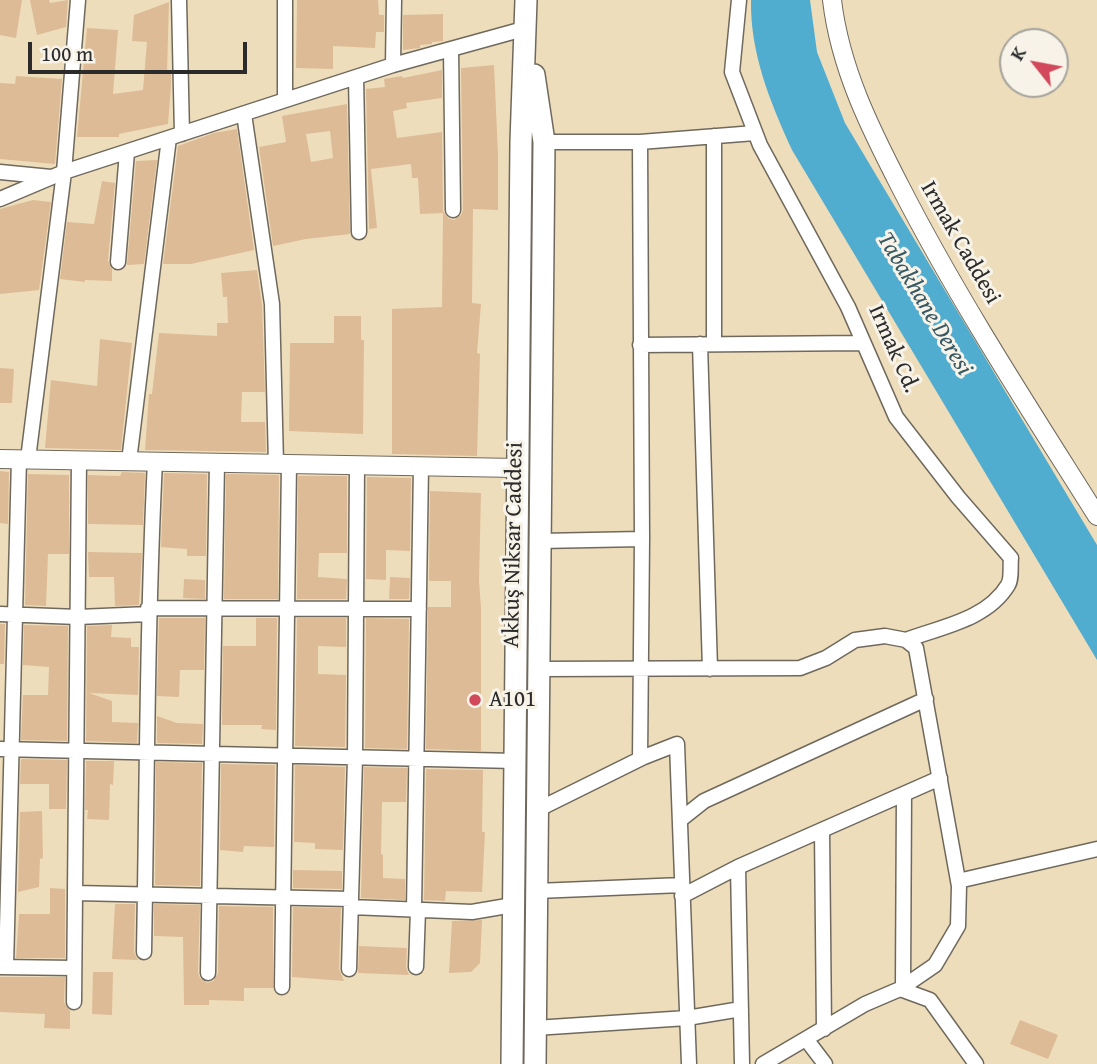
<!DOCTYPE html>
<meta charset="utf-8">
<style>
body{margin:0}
#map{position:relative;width:1097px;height:1064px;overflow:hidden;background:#edb;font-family:"Gentium Book Plus",serif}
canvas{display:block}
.north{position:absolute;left:999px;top:28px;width:70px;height:70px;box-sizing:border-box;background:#f7f3e8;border:2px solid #a5a39c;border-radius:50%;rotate:301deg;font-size:19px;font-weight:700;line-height:28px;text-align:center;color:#2b2b2b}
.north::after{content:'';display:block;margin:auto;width:24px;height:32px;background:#d1495b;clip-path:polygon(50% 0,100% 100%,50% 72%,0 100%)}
.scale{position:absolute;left:28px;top:42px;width:219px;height:32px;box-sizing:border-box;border:4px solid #2b2b2b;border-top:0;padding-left:9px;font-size:21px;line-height:24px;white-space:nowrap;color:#2b2b2b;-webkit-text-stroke:5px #f7f3e8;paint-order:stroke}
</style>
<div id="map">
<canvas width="1097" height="1064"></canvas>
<div class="north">K</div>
<div class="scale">100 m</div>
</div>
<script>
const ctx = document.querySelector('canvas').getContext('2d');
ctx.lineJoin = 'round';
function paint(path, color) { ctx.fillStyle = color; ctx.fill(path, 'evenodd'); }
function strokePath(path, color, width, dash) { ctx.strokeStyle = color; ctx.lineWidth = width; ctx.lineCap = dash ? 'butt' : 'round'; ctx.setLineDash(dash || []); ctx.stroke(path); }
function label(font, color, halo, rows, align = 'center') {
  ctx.font = font + ' "Gentium Book Plus",serif'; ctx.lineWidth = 6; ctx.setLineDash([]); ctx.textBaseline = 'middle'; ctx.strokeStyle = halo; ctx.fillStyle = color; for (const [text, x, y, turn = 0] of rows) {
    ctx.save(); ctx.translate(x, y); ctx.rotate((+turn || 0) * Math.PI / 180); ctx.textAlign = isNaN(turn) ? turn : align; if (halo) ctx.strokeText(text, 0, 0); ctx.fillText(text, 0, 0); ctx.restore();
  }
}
paint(new Path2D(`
 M751,0H810L817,52L845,123L1097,545V660L792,150C770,102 750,53 751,0Z`), '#51adcf');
paint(new Path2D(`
 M0,0H22L16,38L0,35Z
 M30,0H49L50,3L68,0L66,27L37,35Z
 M297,0H378L379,15H384V32H376L375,48L333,46V69L296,68Z
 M169,2L167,72H171V86L168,124L119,134V137H77L87,28L118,30L113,94L143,90L147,42L132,41L134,15Z
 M443,14V41L432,42V44L420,45V48L403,50V15Z
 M494,65L498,155V210L473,209L472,303L481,304L477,353L480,354L477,456L392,454V309L442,307L443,213L420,214L418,178H412L411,164L371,169L377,228L369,229L366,89L385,87L384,79L402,76L403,78L442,70V98L406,103L407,108L393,111L397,138L442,132L443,211L448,218L454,220L461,215L463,210L461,68Z
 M16,76L62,79L55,164L0,159V83L15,84Z
 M347,104L350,234L306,239L273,246L259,147L286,142L282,116ZM330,131L333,158L311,162L306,134Z
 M237,129L254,250L191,264H163L178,146L214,133Z
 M157,160L144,264L127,265L136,161Z
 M102,181L115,183L108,261L112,269V281L85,280V282L60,279L67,222L94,224Z
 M33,200L51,202L39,290L0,294V209Z
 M257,270L262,305L265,392H242L241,422H265L266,452L145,450L149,394H152L159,333L217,336V323H228L227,297H223L221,273Z
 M334,316H361V340H364L363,434L289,431L290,343H334Z
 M100,339L132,343L121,450L45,448L51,380L97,386Z
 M0,368L14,369L12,403H0Z
 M0,471L9,472L8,524L0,523Z
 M122,472L145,473L143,525L88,524V475L120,476Z
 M164,473L207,474L206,556H187V549L161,547Z
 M28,474L69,475V554H48L46,606L25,605Z
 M226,474L279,475L278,599H224Z
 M298,476H347V553H319L318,577L347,579L346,599H297Z
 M367,477L411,478L410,551L386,550V580L366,579Z
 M430,491L481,493L479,581L481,608V751L426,749L428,607H451V581H429Z
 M88,552L142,553L139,605L115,606L114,577H89Z
 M390,577L410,578L409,599H389Z
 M184,579L205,580V599L183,598Z
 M159,618H205L204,670H180L179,697L157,696Z
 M256,618H277L276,730L261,729L262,725H222L223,646H256Z
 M297,618H346V647L318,646V674L346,675L345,747L295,746Z
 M366,618L409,619L407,749L365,748Z
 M0,624H5L4,664H0Z
 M24,625L68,626L67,741L21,740L23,695H48L49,667L23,665Z
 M112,625L111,637L131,638V647H139L138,695L89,693L112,701V722L138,723L137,743L86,741L87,626Z
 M157,716L177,723L203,724L202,744L157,743Z
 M21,759L67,760L66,809H49V784H20Z
 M86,761H114L113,785L110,784L109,820L87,819L88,810H85Z
 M156,762L202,763L200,886L155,885Z
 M221,764L275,765L274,847L244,846L243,852L220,850Z
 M295,765L345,767L343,850L315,849V843L294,842Z
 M364,767L407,768L406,802H382L381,854L383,855V878L405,879V900L361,898Z
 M426,769L483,770L482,832H485L482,892L446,891L445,901L424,900Z
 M42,811L43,858L40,859L39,887L18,892L20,812Z
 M293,870L342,871V889L293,888Z
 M50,888L65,889V958H16L19,914H50Z
 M115,904H135L134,952L138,960L112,959Z
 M154,904L200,905L198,973L200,978L207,983L213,981L218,973L219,906L273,907V988H244V1001L209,1000V1005H184L183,937L154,936Z
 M293,907L341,908L339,969L344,981L292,977Z
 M482,920L480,963L471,972L449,973L452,921Z
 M359,946L407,948L406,967L409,975L358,973Z
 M93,972H113L112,1015L92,1014Z
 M0,977H65L64,1002L70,1011V1029L44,1028L45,1014L0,1012Z
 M1020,1020L1058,1035L1048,1059L1010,1044Z`), '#ddbb96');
const minor = new Path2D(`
 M179,0L182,134
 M285,0V100
 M739,0L732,72L760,145L848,307L896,417L958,497L1011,558C1010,566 1012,579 1008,585C987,620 940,627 906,640
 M451,49L453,210
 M393,65L394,0
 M356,77L359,232
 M244,114L272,304L276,464
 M544,142H640L755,133
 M0,172L51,177
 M0,199L64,172L393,65L527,28
 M118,262L127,152
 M700,344L710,669
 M714,344V136
 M640,345L863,343
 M28,459L64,172L78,0
 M129,461L169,138
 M540,541L642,539
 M148,608L419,609
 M0,614L78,617L149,614
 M539,669L800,668L826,658L855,640L885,636L906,640L916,648L959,886L958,926L935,965L900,989
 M0,749L515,761
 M640,759L642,539L640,142
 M537,810L644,757L677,744L689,1064
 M680,820L704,801L926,699
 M822,830L824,1029
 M738,867L742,1064
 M958,881L1097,849
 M537,891L682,885
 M75,893L351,899
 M682,896L738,867L940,778
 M351,907L472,912L513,905
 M414,910L421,466
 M144,952C147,788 147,625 155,461
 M0,967L74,968
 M6,967L19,459
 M416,967L418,910
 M349,969L355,758L357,465
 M208,973L217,463
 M903,986L904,794
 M282,987L289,464
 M74,1002L79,460
 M535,1028L687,1018L741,1009
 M806,1039L825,1064
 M763,1064L865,1004L900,989L930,1000L976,1064`);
const tertiary = new Path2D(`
 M832,0C840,68 870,128 901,188C959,301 1029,408 1097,516
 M0,459L518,468`);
const primary = new Path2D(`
 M534,75L544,142L535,1064
 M512,1064L521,142L526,0`);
strokePath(minor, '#6f695d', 17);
strokePath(tertiary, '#6f695d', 20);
strokePath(primary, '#6f695d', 24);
strokePath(minor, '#fff', 14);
strokePath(tertiary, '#fff', 18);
strokePath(primary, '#fff', 21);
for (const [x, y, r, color] of [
 [475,700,7,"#d1495b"]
]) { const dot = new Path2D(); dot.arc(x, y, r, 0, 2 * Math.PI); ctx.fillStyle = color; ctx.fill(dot); strokePath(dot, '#f7f3e8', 2.5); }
label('23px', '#2b2b2b', '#f7f3e8', [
 ["Irmak Caddesi",960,243,60],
 ["Irmak Cd.",893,349,66],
 ["Akkuş Niksar Caddesi",514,545,-89]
]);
label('23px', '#2b2b2b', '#f7f3e8', [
 ["A101",489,700]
], 'left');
label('italic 24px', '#385864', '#f7f3e8', [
 ["Tabakhane Deresi",924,304,59]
]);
</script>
